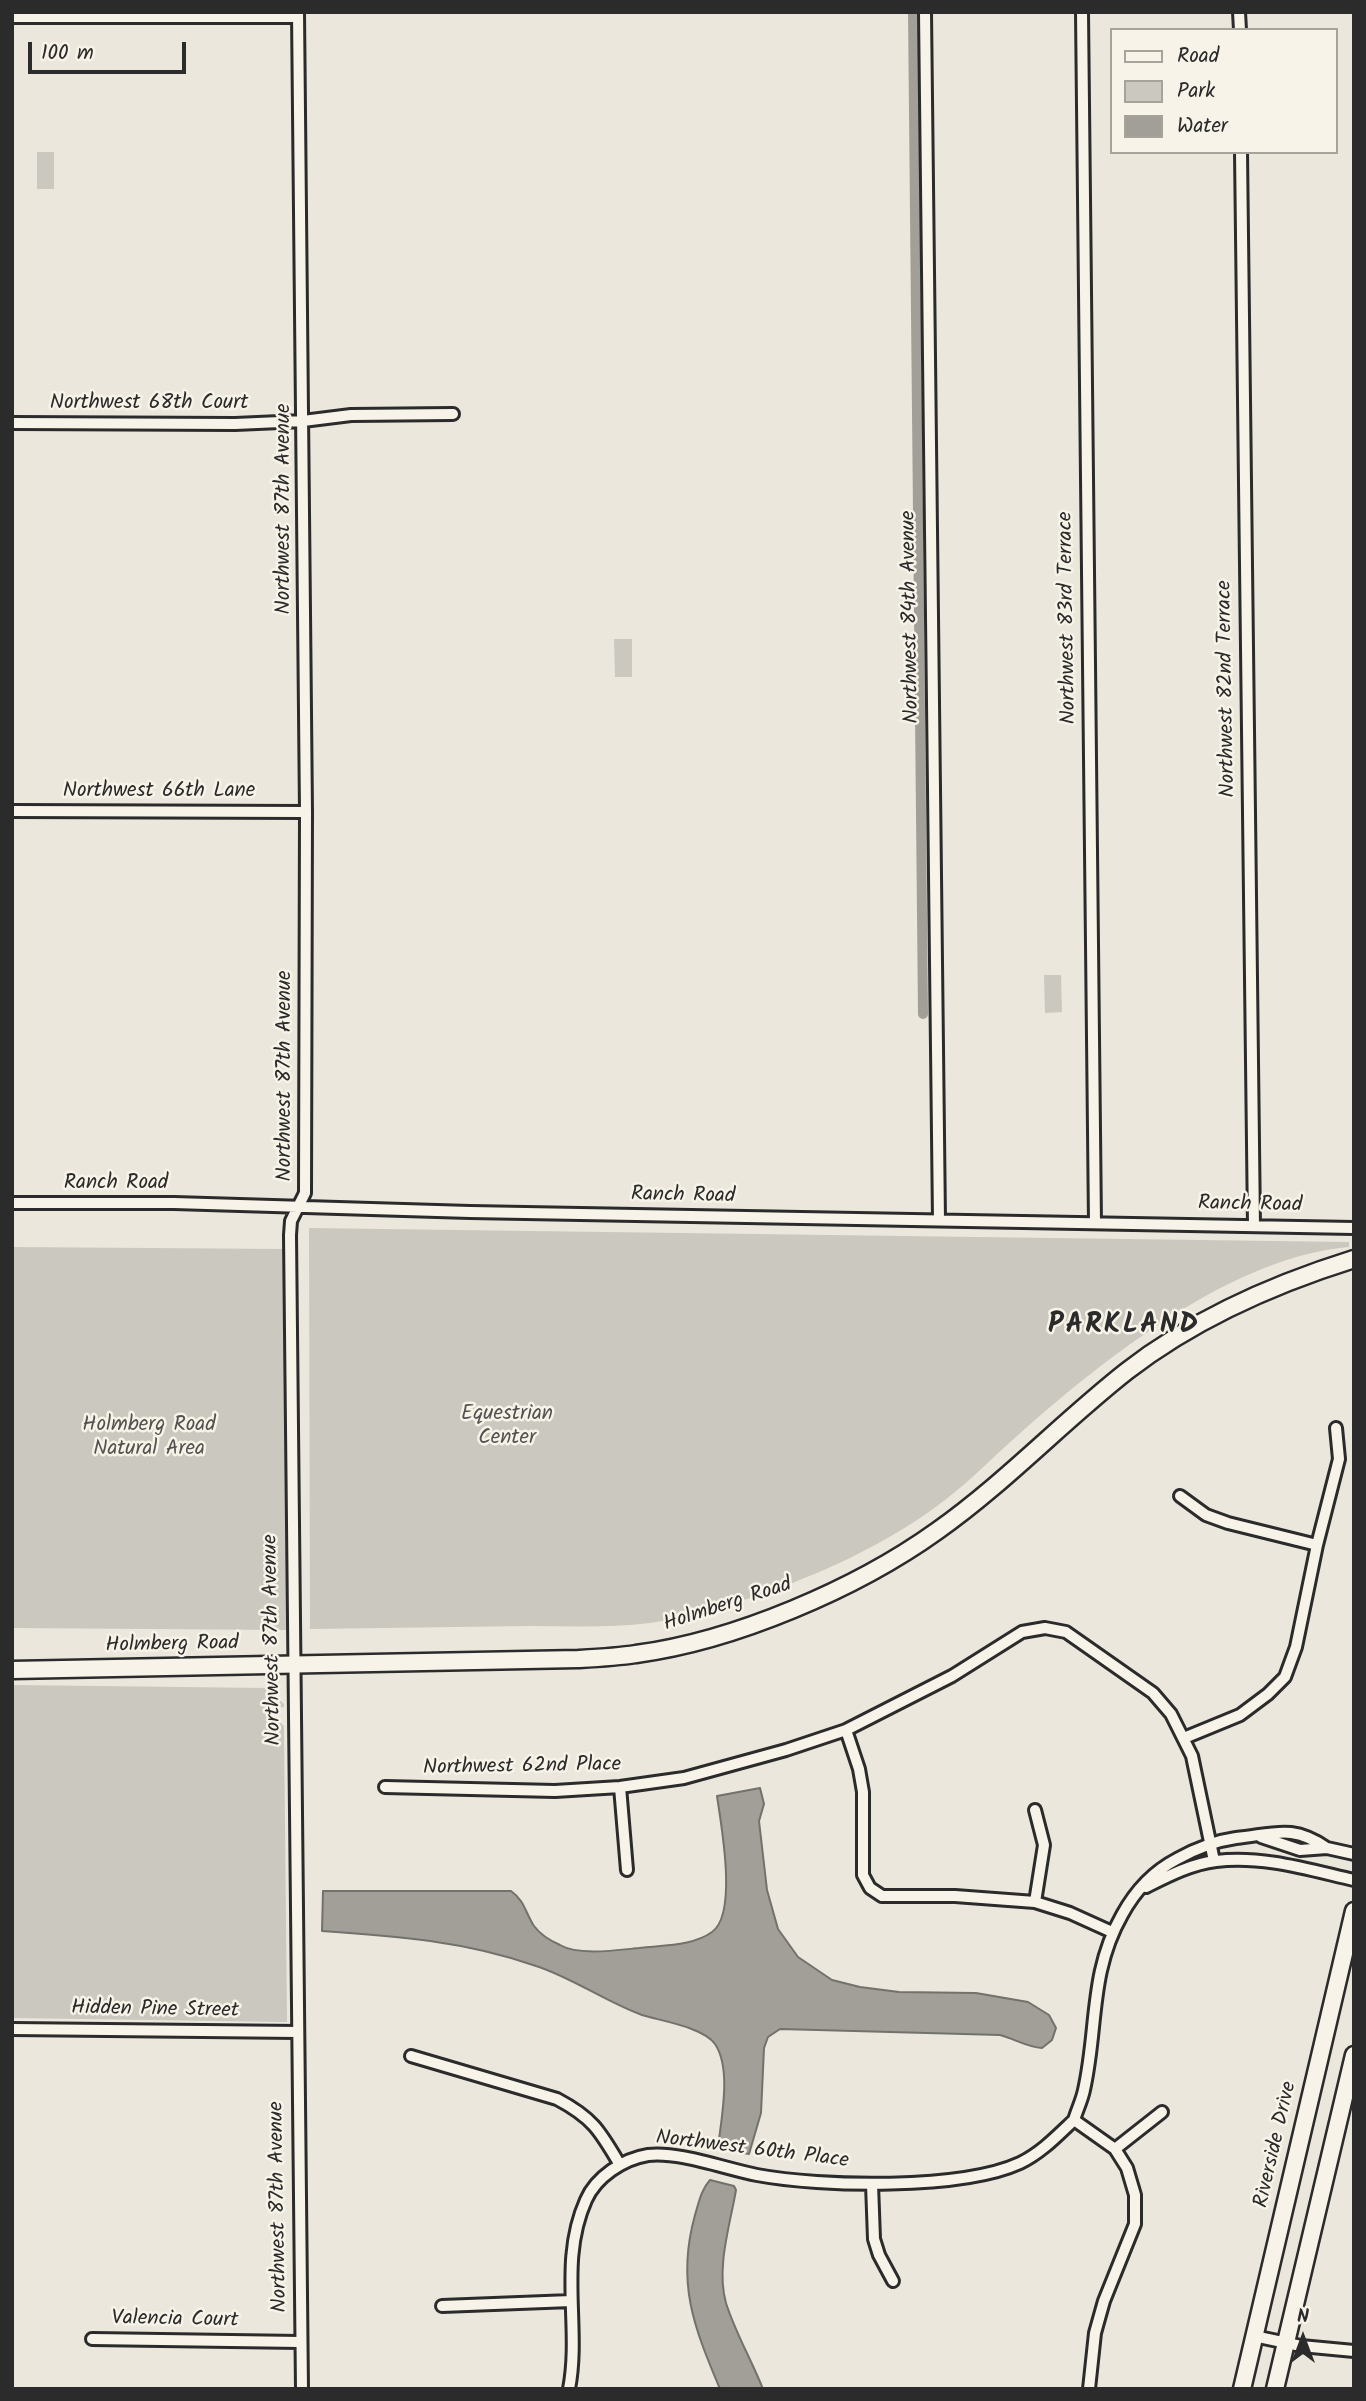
<!DOCTYPE html>
<style>
body{margin:0}
#map{position:relative;width:1366px;height:2401px;overflow:hidden;background:#ebe7dd;font-family:Kalam,sans-serif}
canvas{display:block}
.frame{position:absolute;inset:0;border:14px solid #2b2b2b;pointer-events:none}
.legend{position:absolute;left:1110px;top:28px;width:228px;height:126px;box-sizing:border-box;background:#f7f3e8;border:2px solid #a5a39c;margin:0;padding:9px 12px;list-style:none;font-size:21px;color:#2b2b2b}
.legend li{display:flex;align-items:center;gap:14px;height:35px}
.legend b{width:35px;border:2px solid #a5a39c}
.north{position:absolute;left:1268px;top:2303px;width:70px;height:70px;-webkit-text-stroke:5px #f7f3e8;paint-order:stroke;rotate:0deg;font-size:19px;font-weight:700;line-height:28px;text-align:center;color:#2b2b2b}
.north::after{content:'';display:block;margin:auto;width:24px;height:32px;background:#2b2b2b;clip-path:polygon(50% 0,100% 100%,50% 72%,0 100%)}
.scale{position:absolute;left:28px;top:42px;width:158px;height:32px;box-sizing:border-box;border:4px solid #2b2b2b;border-top:0;padding-left:9px;font-size:21px;line-height:24px;white-space:nowrap;color:#2b2b2b;-webkit-text-stroke:5px #f7f3e8;paint-order:stroke}
</style>
<div id="map">
<canvas width="1366" height="2401"></canvas>
<div class="frame"></div>
<ul class="legend">
<li><b style="height:9px;background:#f7f3e8"></b>Road</li>
<li><b style="height:19px;background:#cbc8bf"></b>Park</li>
<li><b style="height:19px;background:#a29f98"></b>Water</li>
</ul>
<div class="north">N</div>
<div class="scale">100 m</div>
</div>
<script>
const ctx = document.querySelector('canvas').getContext('2d');
ctx.lineJoin = 'round';
function paint(path, color) { ctx.fillStyle = color; ctx.fill(path, 'evenodd'); }
function strokePath(path, color, width, dash) { ctx.strokeStyle = color; ctx.lineWidth = width; ctx.lineCap = dash ? 'butt' : 'round'; ctx.setLineDash(dash || []); ctx.stroke(path); }
function label(font, color, halo, rows, align = 'center') {
  ctx.font = font + ' Kalam,sans-serif'; ctx.lineWidth = 5; ctx.setLineDash([]); ctx.textBaseline = 'middle'; ctx.strokeStyle = halo; ctx.fillStyle = color; for (const [text, x, y, turn = 0] of rows) {
    ctx.save(); ctx.translate(x, y); ctx.rotate((+turn || 0) * Math.PI / 180); ctx.textAlign = isNaN(turn) ? turn : align; if (halo) ctx.strokeText(text, 0, 0); ctx.fillText(text, 0, 0); ctx.restore();
  }
}
paint(new Path2D(`
 M37,152H54V189H37Z
 M614,639H632V677H615Z
 M1044,975H1061L1062,1012L1045,1013Z
 M309,1228L1349,1242V1247C1234,1257 1112,1353 1027,1427C999,1451 974,1478 945,1500C917,1522 884,1541 852,1557C795,1585 712,1614 650,1623C610,1628 569,1626 529,1626C456,1627 383,1628 310,1629Z
 M12,1247L284,1249L288,1630L12,1628Z
 M12,1685L267,1688L284,1704V1707L265,1708L284,1726L287,2022L12,2018Z`), '#cbc8bf');
const water = new Path2D(`
 M760,1788L764,1804L759,1821L767,1890L778,1929L798,1957L832,1980L860,1987L899,1992L976,1993L1028,2002L1049,2015L1056,2028L1052,2040L1042,2048C1027,2047 1015,2039 1000,2035L780,2029L768,2037L764,2048L761,2113L749,2154L718,2148C721,2119 732,2069 715,2044C703,2027 661,2021 642,2015C606,2002 573,1978 536,1966C465,1941 396,1936 322,1931L323,1891H511C525,1901 525,1912 534,1926C540,1934 551,1941 560,1945C579,1956 618,1950 639,1948C663,1945 693,1946 712,1932C738,1914 721,1824 717,1796Z
 M710,2180L734,2186L736,2190C730,2225 716,2268 726,2303C735,2332 752,2361 763,2389H720C694,2327 676,2283 695,2215C699,2202 701,2190 710,2180Z`);
paint(water, '#a29f98');
strokePath(water, '#72716c', 2);
strokePath(new Path2D(`
 M913,12L923,1014`), '#a29f98', 10);
const street = new Path2D(`
 M298,12L306,812L305,1193L291,1221L290,1235L302,2389
 M925,12L939,1220
 M1082,12L1095,1223
 M1239,12L1240,30
 M12,17H298
 M1241,152L1254,1226
 M12,423L235,424L303,421L351,415L453,414
 M12,811L306,812
 M12,1203H174L470,1212L1354,1228
 M1180,1496L1206,1515L1228,1523L1317,1545
 M846,1730L859,1769L863,1792V1875L870,1888L882,1896H955L1035,1902L1070,1913L1112,1932
 M1184,1738L1240,1715L1268,1694L1285,1677L1296,1647L1317,1545L1339,1459L1336,1428
 M385,1787L555,1791L620,1787L684,1778L786,1750L846,1730L952,1676L1022,1632L1045,1628L1066,1632L1153,1693L1171,1714L1192,1756L1214,1861
 M620,1787L627,1870
 M1035,1810L1044,1845L1035,1902
 M1261,1837L1300,1850L1327,1848L1354,1854
 M1146,1887C1168,1876 1191,1864 1216,1861C1262,1855 1310,1870 1354,1880
 M12,2029L298,2032
 M411,2056L557,2099C593,2118 600,2131 620,2165
 M1115,2149L1162,2112
 M872,2184L874,2239L879,2255L893,2281
 M442,2306L571,2301
 M1254,2336L1301,2346L1354,2351
 M92,2339L300,2342
 M569,2389C581,2327 558,2262 586,2200C596,2177 623,2159 648,2155C678,2151 726,2169 757,2175C821,2187 961,2190 1020,2163C1041,2153 1057,2136 1074,2120
 M1089,2389L1095,2333L1104,2301L1135,2224V2195L1127,2168L1115,2149L1074,2120C1077,2110 1082,2100 1084,2090C1098,2028 1089,1973 1122,1915C1135,1891 1152,1872 1177,1859C1197,1848 1214,1841 1236,1838C1275,1834 1292,1824 1327,1848`);
const secondary = new Path2D(`
 M12,1670L578,1659C597,1658 617,1657 636,1654C734,1641 856,1589 937,1531C1005,1483 1062,1422 1127,1371C1194,1319 1274,1284 1354,1259
 M1242,2389L1354,1911
 M1275,2389L1354,2055`);
strokePath(street, '#2b2b2b', 16);
strokePath(secondary, '#2b2b2b', 21);
strokePath(street, '#f7f3e8', 10);
strokePath(secondary, '#f7f3e8', 16);
label('21px', '#2b2b2b', '#f7f3e8', [
 ["Northwest 68th Court",149,404],
 ["Northwest 87th Avenue",285,509,-90],
 ["Northwest 84th Avenue",912,617,-91],
 ["Northwest 83rd Terrace",1069,618,-91],
 ["Northwest 82nd Terrace",1228,689,-91],
 ["Northwest 66th Lane",159,792],
 ["Northwest 87th Avenue",286,1076,-90],
 ["Ranch Road",116,1184],
 ["Ranch Road",683,1197,1],
 ["Ranch Road",1250,1206,1],
 ["Holmberg Road",728,1606,-18],
 ["Northwest 87th Avenue",274,1640,-91],
 ["Holmberg Road",172,1646,-1],
 ["Northwest 62nd Place",522,1768,-1],
 ["Hidden Pine Street",155,2011,1],
 ["Riverside Drive",1277,2145,-77],
 ["Northwest 60th Place",752,2151,7],
 ["Northwest 87th Avenue",280,2207,-91],
 ["Valencia Court",175,2321,1]
]);
label('21px', '#535250', '#f7f3e8', [
 ["Equestrian",507,1415],
 ["Center",507,1439],
 ["Holmberg Road",149,1426],
 ["Natural Area",149,1450]
]);
ctx.letterSpacing = '2px';
label('bold 28px', '#2b2b2b', '#f7f3e8', [
 ["PARKLAND",1124,1327]
]);
ctx.letterSpacing = '0px';
</script>
